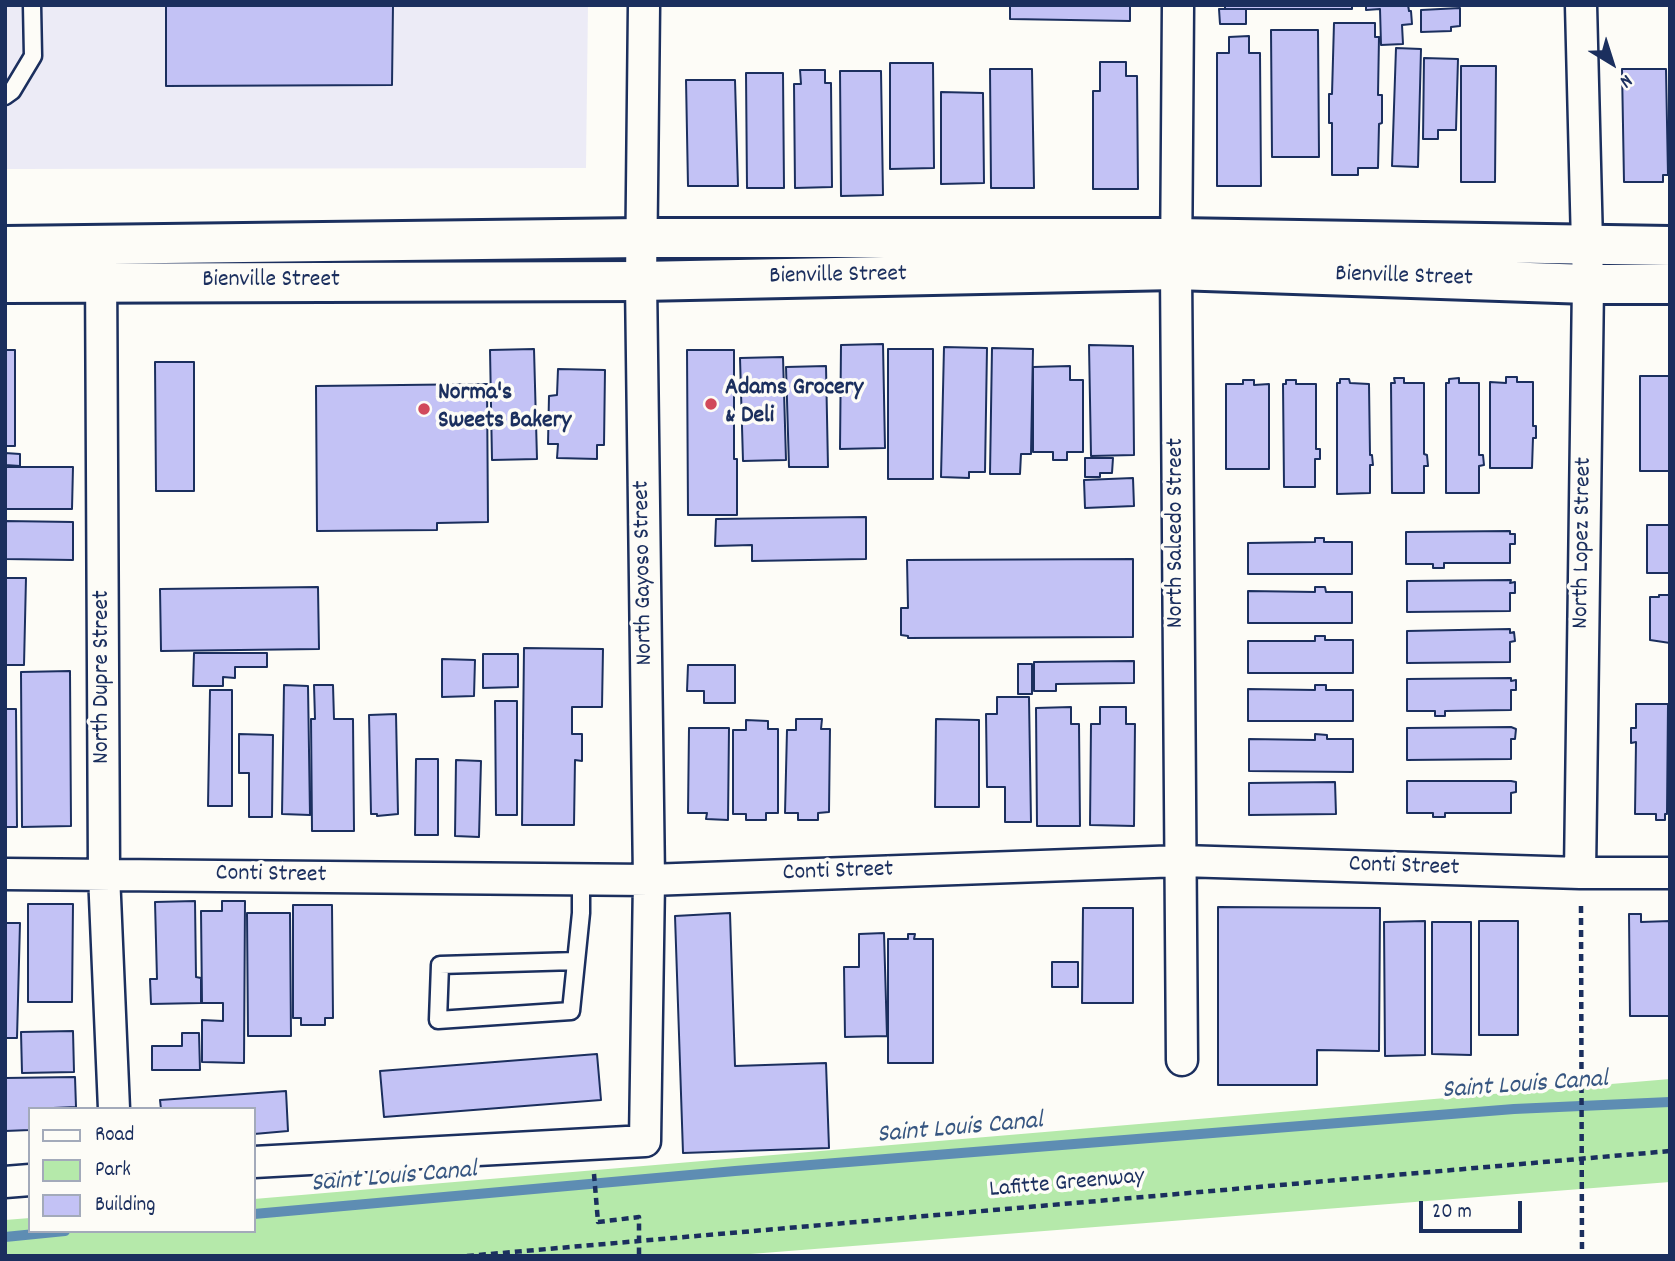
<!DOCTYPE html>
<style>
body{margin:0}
#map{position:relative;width:1675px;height:1261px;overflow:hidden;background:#fdfcf7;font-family:Dekko,sans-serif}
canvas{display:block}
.frame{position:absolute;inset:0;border:7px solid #1b2f5e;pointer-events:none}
.legend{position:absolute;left:28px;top:1107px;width:228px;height:126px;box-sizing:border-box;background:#fdfcf7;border:2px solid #a3aaba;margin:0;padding:9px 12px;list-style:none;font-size:21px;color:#1b2f5e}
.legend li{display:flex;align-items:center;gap:14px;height:35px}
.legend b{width:35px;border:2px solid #a3aaba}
.north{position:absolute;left:1577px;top:28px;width:70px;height:70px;-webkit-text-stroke:5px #fdfcf7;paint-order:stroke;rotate:142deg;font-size:19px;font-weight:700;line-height:28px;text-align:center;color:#1b2f5e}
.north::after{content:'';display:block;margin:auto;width:24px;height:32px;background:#1b2f5e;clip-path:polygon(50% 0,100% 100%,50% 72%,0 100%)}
.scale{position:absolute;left:1419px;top:1201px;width:103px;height:32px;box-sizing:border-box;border:4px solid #1b2f5e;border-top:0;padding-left:9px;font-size:21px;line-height:24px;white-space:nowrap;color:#1b2f5e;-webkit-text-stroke:5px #fdfcf7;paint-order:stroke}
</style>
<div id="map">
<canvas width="1675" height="1261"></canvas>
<div class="frame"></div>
<ul class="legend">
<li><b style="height:9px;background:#fdfcf7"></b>Road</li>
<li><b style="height:19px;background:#b5e9aa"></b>Park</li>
<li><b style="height:19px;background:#c3c2f5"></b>Building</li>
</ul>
<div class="north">N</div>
<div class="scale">20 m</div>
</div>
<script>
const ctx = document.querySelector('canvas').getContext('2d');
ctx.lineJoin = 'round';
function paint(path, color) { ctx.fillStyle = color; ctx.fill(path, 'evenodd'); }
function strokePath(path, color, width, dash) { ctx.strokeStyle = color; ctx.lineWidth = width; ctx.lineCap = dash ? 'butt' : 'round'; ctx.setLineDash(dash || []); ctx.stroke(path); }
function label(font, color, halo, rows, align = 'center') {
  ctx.font = font + ' Dekko,sans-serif'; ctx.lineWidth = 7; ctx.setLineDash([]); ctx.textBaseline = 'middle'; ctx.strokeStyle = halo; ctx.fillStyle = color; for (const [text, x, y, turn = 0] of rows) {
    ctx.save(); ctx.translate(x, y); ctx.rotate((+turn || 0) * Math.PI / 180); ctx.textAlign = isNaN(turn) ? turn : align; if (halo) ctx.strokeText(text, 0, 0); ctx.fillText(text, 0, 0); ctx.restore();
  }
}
paint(new Path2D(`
 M5,5H588L586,168L5,169Z`), '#ecebf6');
paint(new Path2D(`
 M1670,1079V1182L725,1256H5V1220L30,1218V1231H254V1199Z`), '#b5e9aa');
strokePath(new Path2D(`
 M254,1214L735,1171L1514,1109L1670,1102
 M5,1237L65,1231`), '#5e8db3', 10);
const building = new Path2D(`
 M166,5H393L392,85L166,86Z
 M1010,5H1130V21L1010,19Z
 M1225,5H1352V9H1225Z
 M1366,5H1408L1409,11H1411L1412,24L1402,25L1403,44L1381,45L1380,9L1366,10Z
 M1460,8V26L1451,27V31L1421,32V10Z
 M1219,9H1246V24H1220Z
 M1334,23H1375V37H1379L1378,95H1382V123L1379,124L1378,168H1358V175H1332V123H1329V94H1332Z
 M1271,30H1318L1319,157H1272Z
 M1249,36V53H1260L1261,186H1217V53H1229V37Z
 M1396,48L1421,49L1418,167L1392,166Z
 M1424,58L1458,59L1456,130H1438V139H1423Z
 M1100,62H1126V76H1137L1138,189H1093V91H1100Z
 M890,63H933L934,168L890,169Z
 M1461,66H1496L1495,182H1461Z
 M990,69H1032L1034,188H991Z
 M1622,69H1666L1668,175H1663V182H1624Z
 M800,70H825V83H831L832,187L795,188L794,84H801Z
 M840,71H881L883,195L841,196Z
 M746,73H783L784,188H747Z
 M686,80H735L738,186H688Z
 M941,92L983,93L984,183L941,184Z
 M883,344L885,448L840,449L841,345Z
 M1089,345L1133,346L1134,455L1091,456Z
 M944,347L987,348L985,472H969V478L941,477Z
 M992,348L1033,349L1031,454H1021L1020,474H990Z
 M534,349L537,459L492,460L490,350Z
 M888,349H933V479H888Z
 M5,350H15V446H5Z
 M687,350H734V459H737V515H688Z
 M783,357L786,460L743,461L740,358Z
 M155,362H194V491H156Z
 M826,366L828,467H789L786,367Z
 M1070,366V380H1083V452H1067V460H1053V452H1033V367Z
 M558,369L605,370L604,445H597V459L557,458L558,444H548L549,396L557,395Z
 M1640,376H1670V471H1640Z
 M1506,377H1517V382H1533V426H1536V438H1533L1532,468H1490V382L1506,383Z
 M1394,378H1404V383H1424V454L1427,455L1428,466H1424V493H1392L1391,383H1395Z
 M1459,378V383H1479V455H1483L1484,465L1479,466V493H1446V383H1449V379Z
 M1340,379H1349L1350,383L1369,384L1370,455H1372L1373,465H1370V493L1337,494V383H1340Z
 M1243,380H1254V385L1269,384V469H1226V384H1243Z
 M1286,380H1296V384H1316V449H1320V459H1315V487H1284L1283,384H1286Z
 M487,384L488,522L437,523V530L317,531L316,386Z
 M5,453L20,454V466L5,465Z
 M1085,458H1113L1112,473H1100V477H1085Z
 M5,467H73L72,509H5Z
 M1133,478L1134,506L1085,508L1084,480Z
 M866,517V559L752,561V545L715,546L716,519Z
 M5,521L73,522V560L5,559Z
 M1647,525H1670V573H1647Z
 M1510,531V534H1515V544H1510V563H1444V568H1433V564H1406V532Z
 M1315,538H1324V542H1352V574H1248V543L1315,542Z
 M1133,559V637L908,638V636L901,635V608H908L907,560Z
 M5,578H26L24,665H5Z
 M1511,580L1510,583L1515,582V593H1510V611L1407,612V581Z
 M318,587L319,649L161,651L160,589Z
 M1315,587H1325L1326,592H1352V623H1248V591L1315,592Z
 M1659,595H1670V643L1650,640V597H1659Z
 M1510,629V633L1514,632L1515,641L1510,642V662L1407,663V631Z
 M1315,636H1325V640H1353V673H1248V641H1315Z
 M524,648L603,649L602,707H572V734H582V761L575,760L574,825H522Z
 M194,653H267V667H235V678L223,677V686H193Z
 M483,654H518V687L483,688Z
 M442,659L475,660L474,696L442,697Z
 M1134,661V683L1056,684V691H1034V662Z
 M1018,664H1032V694H1018Z
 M688,665H735V703H704V691H687Z
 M70,671L71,826L22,827L21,672Z
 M1511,678V681L1516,680V690H1511V710L1445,711V716H1435V711H1407V679Z
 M284,685L308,686L310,815L282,814Z
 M314,685H333L334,719H353L354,831H312L311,719H315Z
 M1315,685H1326V690H1353V721H1248V689L1315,690Z
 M210,690H232V806H208Z
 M997,697H1029L1031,822H1005V787H987L986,714H997Z
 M495,701H517V815H496Z
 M1636,704H1668L1667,814H1665V820H1656V814H1635L1636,742L1631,743V728H1636Z
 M1071,707V724H1079L1080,826H1037L1036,708Z
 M1100,707H1126V724H1135L1134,826L1090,825L1091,724H1100Z
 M5,709H16L17,827H5Z
 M396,714L398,814L377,816V814H371L369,715Z
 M796,719H822L821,729H830L829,812L818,813V820H798V813H785L787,730H796Z
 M936,719L979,720V807H935Z
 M746,720L768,721V729H778V813H766V820H746V814H733V730H746Z
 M1511,727L1516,729L1515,739H1511V759L1407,760V728Z
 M689,728H729L728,820L706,819L707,813H688Z
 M239,734L273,735L272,817H249V773H239Z
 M1315,734L1327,735V739H1353V772L1249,771V739L1315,740Z
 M416,759H438V835H415Z
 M456,760L481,761L479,837L455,836Z
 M1407,781H1511L1516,782V792L1511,793V813H1445V817H1433V813H1407Z
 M1335,782L1336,814L1249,815V783Z
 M195,901L196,977L201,978V1003L151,1004L150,979H157L155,902Z
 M222,901H245L244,1063L202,1062V1020L223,1021V1003H202L201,911H222Z
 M28,904H73L72,1002H28Z
 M293,905H332L333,1018H325V1025H301V1018H293Z
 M1218,907L1380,908L1379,1051L1317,1050V1085H1218Z
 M1083,908H1133V1003H1082Z
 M247,913H290L291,1036H248Z
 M730,913L735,1066L826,1063L829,1148L683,1153L675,916Z
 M1629,914H1641V922L1670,921V1016H1630Z
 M1425,921V1055L1385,1056L1384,922Z
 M1479,921H1518V1035H1479Z
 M1432,922H1471V1055L1432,1054Z
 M5,923H20L17,1038H5Z
 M884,933L887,1036L845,1037L844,967H859V934Z
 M908,934H915L914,939H933V1063H888V939H908Z
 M1052,962H1078V987H1052Z
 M73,1031L74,1072L22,1073L21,1032Z
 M182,1033H199L200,1070H152V1046H182Z
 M597,1054L601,1100L384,1117L380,1071Z
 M75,1077L76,1107L30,1109V1130L5,1131V1078Z
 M286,1091L288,1131L254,1134V1109H161L160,1100Z`);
paint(building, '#c3c2f5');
strokePath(building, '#1b2f5e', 2);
const lane = new Path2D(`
 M5,96L12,91L33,56L32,5
 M576,961L440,965L438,1020L571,1011L581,913V880`);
const street = new Path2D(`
 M1178,5L1176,270L1182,1060
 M101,262L104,874L114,1109
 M1580,873L1588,284L1581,5
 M5,874L649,880L1181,861L1580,873H1670
 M254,1162L645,1141L649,880L641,281L644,5
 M5,1182L30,1180`);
const secondary = new Path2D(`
 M5,246L641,238H1176L1670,246
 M5,283L641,281L1176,270L1588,284H1670`);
strokePath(lane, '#1b2f5e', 21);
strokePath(street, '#1b2f5e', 35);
strokePath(secondary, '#1b2f5e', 44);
strokePath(new Path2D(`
 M1581,906L1582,1256
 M594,1174L598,1222L639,1217V1256
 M467,1256L1670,1151`), '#1b2f5e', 4.5, [7, 5]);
strokePath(lane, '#fdfcf7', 16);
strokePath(street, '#fdfcf7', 30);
strokePath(secondary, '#fdfcf7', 38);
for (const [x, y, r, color] of [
 [711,404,7,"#d1495b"],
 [424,409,7,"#d1495b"]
]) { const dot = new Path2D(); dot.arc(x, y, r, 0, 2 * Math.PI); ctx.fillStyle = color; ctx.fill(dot); strokePath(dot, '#fdfcf7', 2.5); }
label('24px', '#1b2f5e', '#fdfcf7', [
 ["Bienville Street",838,277,-1],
 ["Bienville Street",1404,278,2],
 ["Bienville Street",271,282],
 ["North Salcedo Street",1178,533,-90],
 ["North Lopez Street",1584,543,-89],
 ["North Gayoso Street",645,573,-91],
 ["North Dupre Street",104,677,-90],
 ["Conti Street",1404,868,2],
 ["Conti Street",838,873,-2],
 ["Conti Street",271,876,1],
 ["Lafitte Greenway",1067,1185,-5]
]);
label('bold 24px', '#1b2f5e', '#fdfcf7', [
 ["Adams Grocery",725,390],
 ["& Deli",725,418],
 ["Norma's",438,395],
 ["Sweets Bakery",438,423]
], 'left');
label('italic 26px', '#375681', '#fdfcf7', [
 ["Saint Louis Canal",1525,1087,-4],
 ["Saint Louis Canal",960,1130,-5],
 ["Saint Louis Canal",394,1179,-5]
]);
</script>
